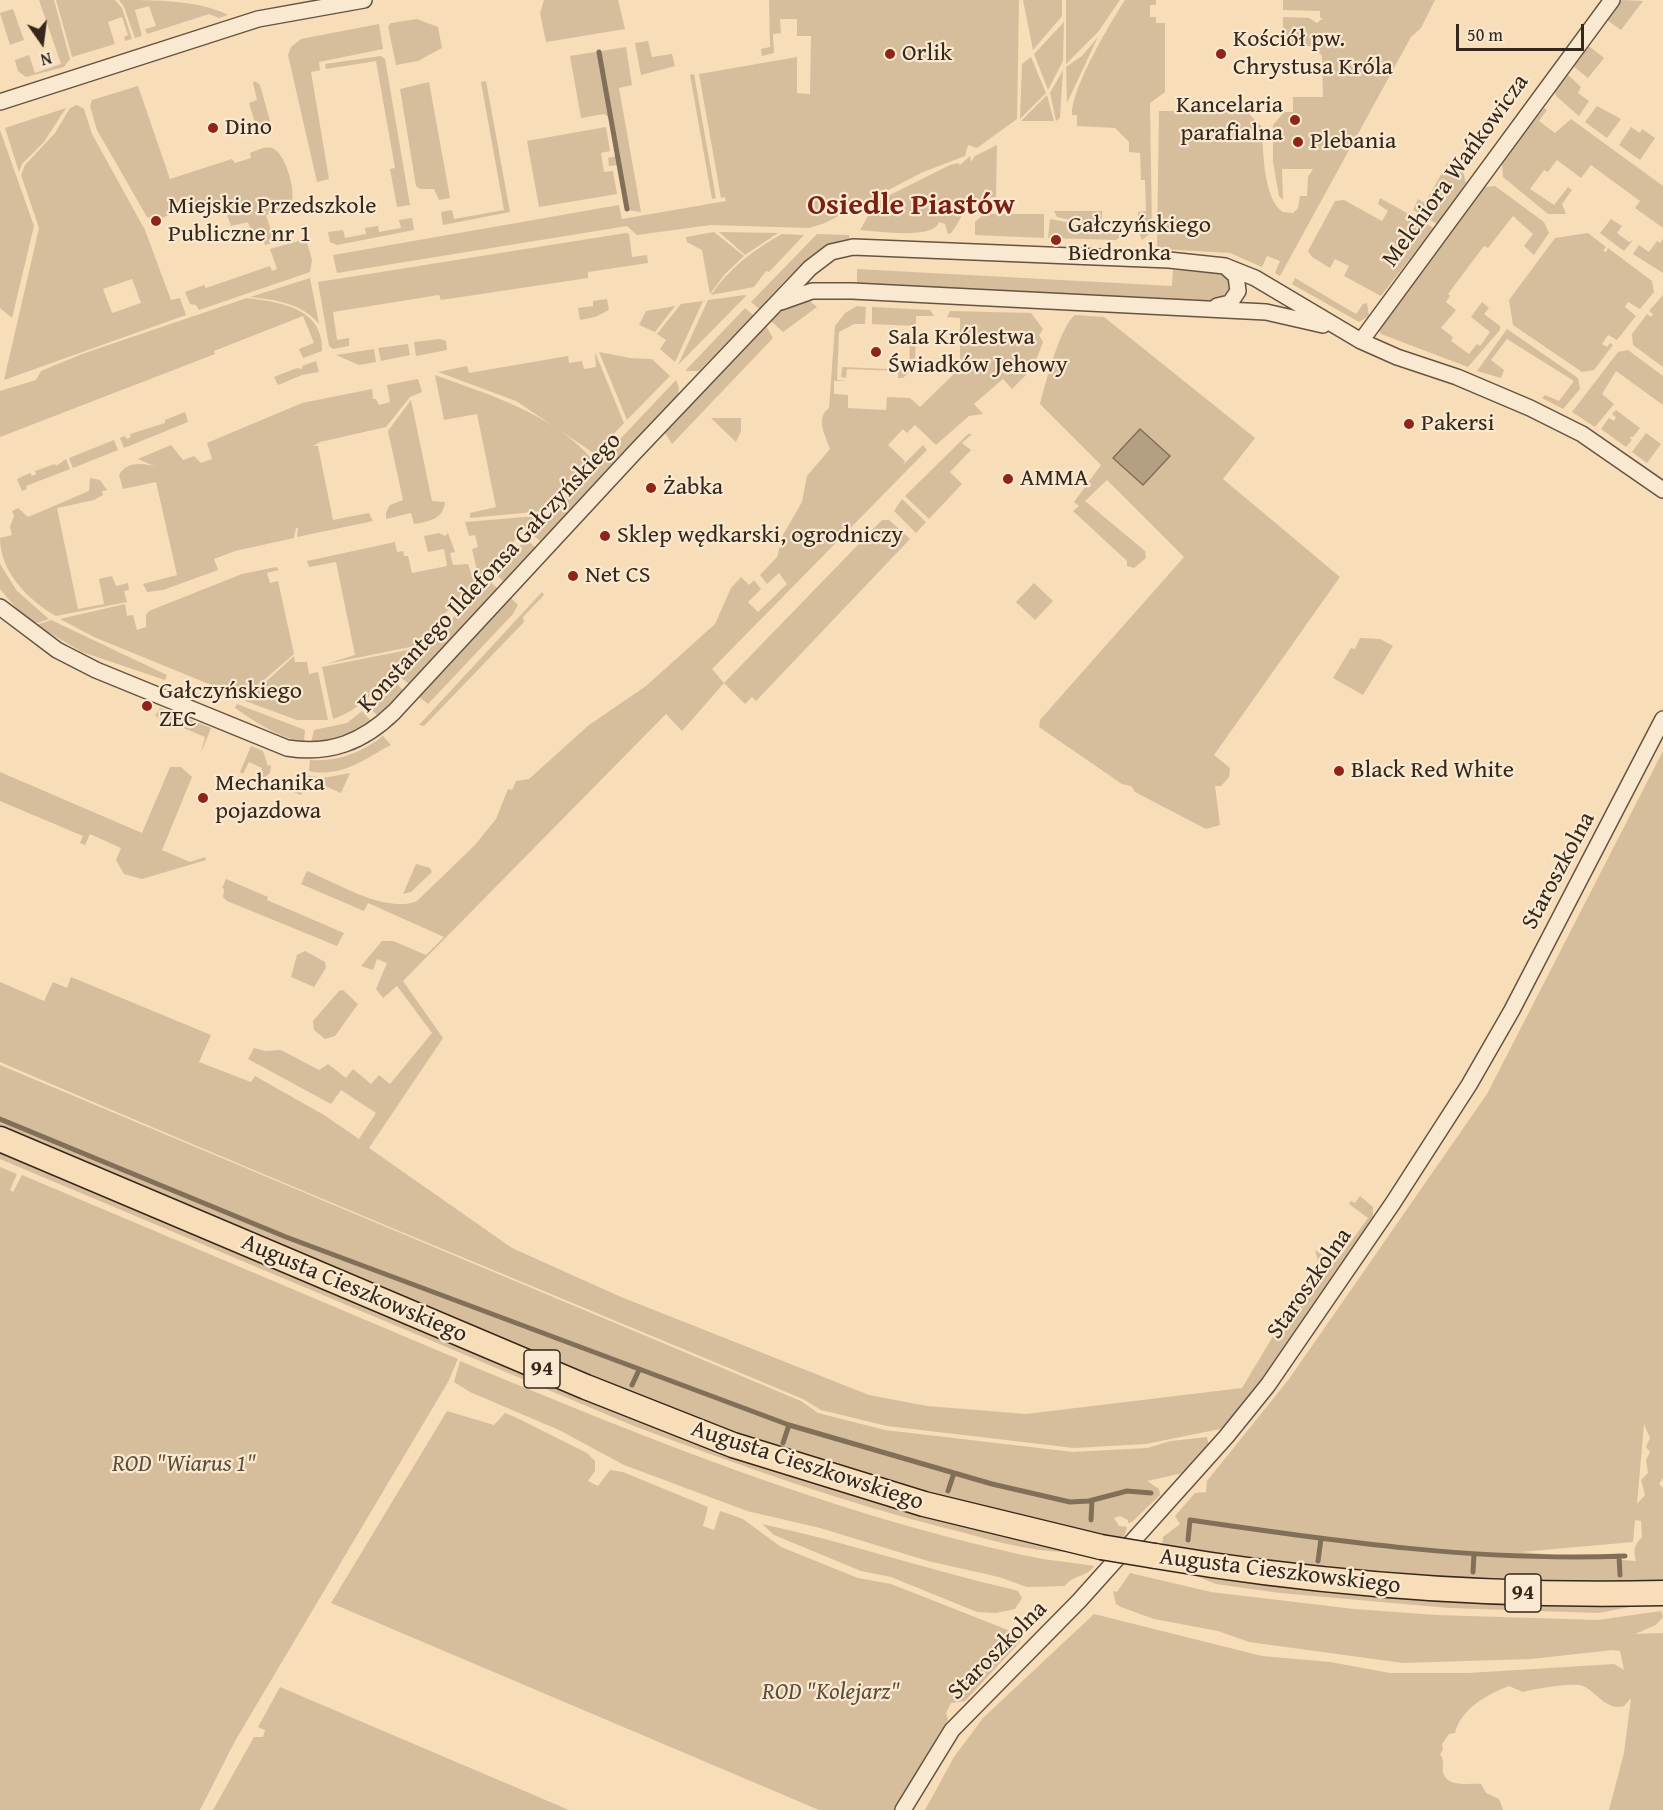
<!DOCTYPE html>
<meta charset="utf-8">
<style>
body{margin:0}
#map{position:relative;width:1663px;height:1810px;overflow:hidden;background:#f7ddb8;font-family:"Gentium Book Plus",serif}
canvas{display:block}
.north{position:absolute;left:12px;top:12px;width:60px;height:60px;-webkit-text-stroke:4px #fae9d1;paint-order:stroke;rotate:166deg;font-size:16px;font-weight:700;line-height:24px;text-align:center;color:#35271b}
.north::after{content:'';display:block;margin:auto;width:21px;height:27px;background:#35271b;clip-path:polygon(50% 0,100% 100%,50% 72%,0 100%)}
.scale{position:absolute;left:1456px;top:24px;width:128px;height:27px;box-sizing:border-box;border:3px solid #35271b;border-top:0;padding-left:8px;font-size:18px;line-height:21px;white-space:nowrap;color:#35271b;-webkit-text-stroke:4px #fae9d1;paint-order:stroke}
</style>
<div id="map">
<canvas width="1663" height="1810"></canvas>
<div class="north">N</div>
<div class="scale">50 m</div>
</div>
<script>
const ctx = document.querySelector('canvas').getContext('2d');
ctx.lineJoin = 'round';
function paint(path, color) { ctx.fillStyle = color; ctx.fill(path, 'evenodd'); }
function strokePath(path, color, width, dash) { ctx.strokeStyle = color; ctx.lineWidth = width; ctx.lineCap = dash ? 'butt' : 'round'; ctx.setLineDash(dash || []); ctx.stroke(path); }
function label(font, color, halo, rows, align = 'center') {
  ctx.font = font + ' "Gentium Book Plus",serif'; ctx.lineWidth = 4.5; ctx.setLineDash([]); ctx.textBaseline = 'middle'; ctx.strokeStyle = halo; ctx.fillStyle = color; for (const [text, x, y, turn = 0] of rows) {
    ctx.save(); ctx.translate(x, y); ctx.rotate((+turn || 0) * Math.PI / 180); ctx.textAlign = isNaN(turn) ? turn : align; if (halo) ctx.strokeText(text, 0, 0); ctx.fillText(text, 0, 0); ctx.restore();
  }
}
paint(new Path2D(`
 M39,0H54L70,59L64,67L26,77L18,71L15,60L29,55L35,73L61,64Z
 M56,0H115L122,8L132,39L125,41L124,37L128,35L122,17L108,22L115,44L72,57Z
 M119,0C154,0 199,0 228,15L219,18L209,14L147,34L145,29L156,26L149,6L135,10L142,36L135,38L124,7Z
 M544,0H618L625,29L546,42L540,13Z
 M769,0H1019L1017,119L977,148L968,145L965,156L923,172L825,223L809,228L711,225L637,235L627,226L337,273L333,255L339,254L619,205L622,219L726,201L725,197L721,198L699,74L797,57V93L810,94L811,36H797V19H780L781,33L773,34L774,53L762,56L761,49L770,47Z
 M1023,0H1062V16L1033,50Z
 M1066,0H1120L1098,32L1066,64Z
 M1125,0H1156V5H1150V17H1156V23H1165V92L1150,103L1152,232L1142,240L1138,231V212L1146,211L1145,180H1141L1140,153L1129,152V142L1115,128L1077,126V115H1072C1071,89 1110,23 1125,0Z
 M1283,0H1435L1421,28L1411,37L1280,276L1275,273L1280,261L1267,256L1262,267L1230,253L1160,249L1157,246L1159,111H1246L1262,127C1263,148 1263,200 1283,212L1293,213L1298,208L1300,196H1307L1308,177L1313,169H1282L1283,200L1279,196L1273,162V125L1284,112H1293V97H1323L1322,56L1313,46L1283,47V17L1309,18L1317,23L1323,18H1320V11L1283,10Z
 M1622,0L1643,1L1621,30L1607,20Z
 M13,9L24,40L10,45L0,13Z
 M417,19L438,27L442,48L418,61L396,65L388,26L391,23Z
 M1064,22L1063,61L1048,90L1034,54Z
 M379,24L383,49L319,62L320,70L311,72L329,179L317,182L288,55L291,47L301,39Z
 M1098,37L1067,103L1066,67L1082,56Z
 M648,41L652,57L672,54L675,66L641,75L635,43Z
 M1589,46L1604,58L1588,78L1573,66Z
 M626,47L632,85L619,88L641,212L627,210L619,165L609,166L608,158L617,156L611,119L604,114L581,118L570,56Z
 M381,56L385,59L410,205L397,207L390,169L395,168L376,61L326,69L325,64Z
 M1031,57L1046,93L1020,119L1022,64Z
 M1063,70L1060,118L1056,121L1050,93Z
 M694,74L716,198L712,199L690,75Z
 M1567,74L1581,87L1578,93L1589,101L1579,116L1556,96L1555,91Z
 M255,81L260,85L270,121L268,132L259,136L249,103L257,100L253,83Z
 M486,81L510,212L443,225L441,212L452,210L454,219L504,210L481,82Z
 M429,82L450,198L439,200L434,189H420L416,186L400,89Z
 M138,86L170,179L232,159L235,163L251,158L250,153C256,151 265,146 272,148C285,152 297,192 291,203C286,211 274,213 266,215L275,242L265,245L264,242L253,238L248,222L231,226L223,204L194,214L189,204C176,208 162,225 147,217L97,130L90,106L92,100Z
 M1047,95L1054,121H1021Z
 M77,105L84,109L92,134L145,230L171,300L180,298L186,315L4,380L39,228L21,175L25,165L55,133L70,108ZM132,279L141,303L112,313L103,289Z
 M1597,106L1621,119L1607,138L1585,122Z
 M66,108L44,142L22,164L19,172L5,128Z
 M1544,108L1547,110L1539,121L1555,133L1571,119L1663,186V228L1635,208L1640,201L1591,165L1581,178L1557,160L1548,172L1544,170L1530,189L1554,205L1568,187L1572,190L1562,204L1566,214H1548L1503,177L1502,162Z
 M606,127L610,151L601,153L604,172L613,171L617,194L539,207L527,141Z
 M1631,127L1640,133L1642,129L1655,138L1640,160L1619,145Z
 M0,130L34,226L12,318L0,308Z
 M997,145L996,197C955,201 970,211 951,233L948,234L945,224L939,222C934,240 877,231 860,230L876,202L950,165L958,163L960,165L970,156L971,162L975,156Z
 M1448,162L1463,171L1466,183L1437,224L1413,210L1418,199L1425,203Z
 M1495,186L1544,222L1549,233L1534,255L1524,246L1533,234L1513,216L1488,248L1484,246L1448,294L1450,296L1446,302L1456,310L1441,328L1453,337L1451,341L1469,354L1477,344L1480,346L1490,332L1471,317L1482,302L1489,308L1484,314L1500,326V330L1468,367L1381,334L1379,330L1381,327L1485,187Z
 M1380,198L1434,228L1381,296L1344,276L1349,266L1335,259L1330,268L1312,257L1308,251L1335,201L1344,200L1382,221L1388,211L1378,204Z
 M1054,211H1102V227L1057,217Z
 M984,214H1044V238L975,235V222Z
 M412,218L414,230L337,245L330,242L328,232L343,230L345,238L366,234L365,228L378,226L379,232L401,228L399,220Z
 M1050,219L1113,231L1120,233V237L1116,240L1048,238Z
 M1611,219L1622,226L1617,233L1629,242L1633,240L1624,251L1600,233Z
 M714,232L744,256L725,274L710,294L702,250L687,242L686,237Z
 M719,232L778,233L745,255Z
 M626,233L629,234L632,257L647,255L648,263L588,272V278L441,300L439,295L333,312L337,340L349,338V346L333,349L329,346L318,282Z
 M1588,233L1606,247L1603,251L1606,252L1608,248L1652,281L1654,292L1640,309L1628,302L1625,307L1636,316L1617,340L1608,335L1602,344L1607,347L1610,343L1613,345L1594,370L1582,372L1513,325L1509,300L1555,238Z
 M782,234L804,235L769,272L766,271L754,287L711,295C729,268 755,249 782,234Z
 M817,234L849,235V242C810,248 785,281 759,309L751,302Z
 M306,239L312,260L310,272L199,310L196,305L190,304L185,292L204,285L206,288L270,266L272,271L277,269L270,249Z
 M1663,239V273L1633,254L1639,245L1649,252L1657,241L1660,243Z
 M857,269L1172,286L1173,270L1216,273L1230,278L1233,284L1227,297L1217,301L857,284Z
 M310,278L319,324C302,303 275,300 250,297Z
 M1295,278L1356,314L1363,304L1367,303L1369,316L1359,322L1292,284Z
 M745,295L746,296L678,365L708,300Z
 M1663,295V367L1633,345L1632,334L1647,314L1651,317L1653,314L1649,311Z
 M247,298C280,302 324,308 322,351L303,358L299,349L314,343L303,316L214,351L215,354L0,437V391L36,380L41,371L82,354Z
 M607,299L609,310L595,317L580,320L578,308L593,306V301Z
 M807,299L817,307L783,332L771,321L785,306Z
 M703,301L675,362L660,349L666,340L657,334L681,304Z
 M675,306L655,332L639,325L646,311Z
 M857,306L866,307L865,324H854L839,332L837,380L846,381H834V394L848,395V408L886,410L887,397L910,398L920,407L960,368V318L947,317L950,311L1031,313L1043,329L1039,335L1043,342L1033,368L1012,389L1003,379L974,404L983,414L969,416L936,445L915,425L907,433L903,429L888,445L905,461L903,465L923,445L927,450L712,669L724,683L882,520H889L910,539L756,701L752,697L745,704L724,683L682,731L666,714L403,981L443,1038L369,1148L512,1248L621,1297L869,1395L927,1406L1026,1414L1242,1388L1318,1261L1315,1250L1326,1257L1330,1252L1339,1258L1368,1218L1349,1204L1351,1201L1355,1203L1360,1196L1373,1207V1219L1258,1386L1230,1422L1220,1429L1146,1444L1074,1448L887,1426L821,1410L803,1399C535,1287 267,1177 0,1062V982L44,1001L53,982L67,988L71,977L211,1035L199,1062L251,1082L255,1076L324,1115L359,1139L376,1113L341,1090L331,1104L248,1059L254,1048L265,1051L281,1050L319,1070L328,1064L346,1078L353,1069L371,1084L379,1075L390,1084L432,1033L397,986L383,998L376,989L387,963L377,959L373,970L361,966L382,941H393L426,955L444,937L368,903L364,911L301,884L307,871C337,883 386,914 417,901L475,845L496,819L508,789L512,790L516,781L529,779L589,725L646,686L715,624L731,588L741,577L749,585L754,580L761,589L748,602L758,612L787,584L779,573L767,584L760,575L777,557L783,535L802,502L807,476L830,449C825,434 815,419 829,408L835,326L845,313Z
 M872,307L930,310L934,316H916V326L872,324Z
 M745,308L753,315L699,371H685Z
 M1075,315L1104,317L1255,438L1223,479L1340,577L1214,755L1230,768L1229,777L1221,786H1215L1220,825L1206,829L1135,792L1131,786L1122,784L1039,727L1040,720L1184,557L1107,480L1085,501L1145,551L1146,558L1134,568L1127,566V561L1073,511L1079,506L1074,502L1101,465L1040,404C1045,385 1060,326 1075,315Z
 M766,326L773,338L672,444L665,433L667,429Z
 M1507,329L1578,378L1580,389L1563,409L1542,398L1545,395L1559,401L1574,381L1507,339L1491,360L1504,370L1501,378L1477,371Z
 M904,331L916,332L915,366L903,378H898V371L847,369L846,378L841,377L842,367L909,370L910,337H904Z
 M440,339L446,341L447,350L416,356L414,342Z
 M408,344L410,355L381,361L378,348Z
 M374,349L376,362L359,365L336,355Z
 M1628,350L1663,376V405L1616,371L1602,394L1614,404L1595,427L1572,412L1618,352Z
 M595,352L624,423L595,454L516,401L438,372L467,366L469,373L568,356L569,363L582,361L584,369L596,367Z
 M599,352L630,358L652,359L670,376L627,420Z
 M316,361L319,372L302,375L278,385L274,377L297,368L302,369V366Z
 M435,375C489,395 552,413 592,459L544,511L470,518V513L496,507L477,414L444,420Z
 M418,379L422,392L410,397L386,427L320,442L313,446H318L333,520L369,513L373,521L297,537L298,528H296L294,538L235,551L214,559L218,570L163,590L147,592L143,584L177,575L156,482L123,489L119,475C127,461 143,463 156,467L138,459L171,445L183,460L194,456L201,463L212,459L207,443L302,403L372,389L373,399H376L379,405L390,402L387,385Z
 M676,380L679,388L678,395L541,542L531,533Z
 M411,400L432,501L445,502C443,520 429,521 414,524L411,513L386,519V512L390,505L403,500L388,431Z
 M1616,410L1640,428L1633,437H1629L1632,440L1626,447L1601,429L1609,418L1614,421L1616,417L1612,414Z
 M185,412L188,422L124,448L120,438L125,436L127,439L131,437L130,434L165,423V420Z
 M711,418H741V431L736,442Z
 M1646,433L1661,444L1647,463L1632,452Z
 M968,434H972L962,443L971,450L950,472L962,484L929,519L905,496Z
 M114,440L118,450L73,468L69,458Z
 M66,459L70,469L26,486L27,489L22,491L17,479L30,473L32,476L36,474L35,471L55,464L56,466Z
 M90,478L100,480L107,490L102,491L103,495L94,500L57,508L78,609L104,604L99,579L112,576L116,586L128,583L129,590L124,591L127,602L56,616C29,601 0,572 0,538L12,535L10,527L14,516L12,511L18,508L28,517L89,491Z
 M902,499L926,522L916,533L894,511Z
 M537,516L479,579L472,549L478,547L475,535L469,536L465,522Z
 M439,533L445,536L448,533L455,552L450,553L453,565L468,564L474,582L415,646L326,664L355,655L336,562L309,567L307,561L395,542L397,552L403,551L404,556H408L412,573L447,566L444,549L428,552L424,536Z
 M526,539L536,548L504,582L495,573Z
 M0,564L17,591L49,619L34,624L21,614L0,589Z
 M276,567L279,570L267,573L270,583L278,581L294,654L243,698L94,637L60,619L125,604L127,616L133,615L137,630L146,627V615L149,611L242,574Z
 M488,580L497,588L409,684L399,676Z
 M1034,583L1053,601L1035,620L1016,602Z
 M542,592L544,595L523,617L524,622L424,726L419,725Z
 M511,598L518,605L513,614L428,704L418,696Z
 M51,620L167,675L165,680L82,652L36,625Z
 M1360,638L1380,639L1393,646L1363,695L1333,678L1351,648L1355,649Z
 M412,649C390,673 366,709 333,719L322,667Z
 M294,656L295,662H307L309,674L318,672L328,720H297L245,701Z
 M394,681L403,690L378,716L369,707Z
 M237,704L305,730L304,742C277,737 257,723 235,708Z
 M160,708L211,728L201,753L205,737L155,716Z
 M362,711L372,722L337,742L311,743L314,730L347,723Z
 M383,736L391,745C364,759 342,778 309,771L310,760C337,762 361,753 383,736Z
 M251,746L263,751L268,766L271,765L270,773L261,781L257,779L262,768L249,762L243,774L240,772Z
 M1663,751V1478L1659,1484L1663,1488V1584L1426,1580L1262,1564L1162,1548L1163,1537L1180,1524L1175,1516L1195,1493L1206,1492L1207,1481L1289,1379L1487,1094ZM1644,1424L1650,1438L1646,1447L1650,1452L1646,1460L1648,1473L1641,1480L1645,1495L1637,1504ZM1635,1520L1641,1521L1642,1537C1634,1545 1633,1551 1636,1561L1521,1552L1633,1542Z
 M170,767H181L192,777L162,850L190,862L205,857L206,860L142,879L124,874L116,860L121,848L90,834L85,845L80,843L83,836L0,801V772L142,833Z
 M350,773L341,793L308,779L301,795L290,791L299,774L323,778Z
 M416,864L430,868L432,872L411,892L403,894Z
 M226,879L268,897L267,900L344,933L337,946L227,901L223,897L224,889L222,888Z
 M305,951L325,962L326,968L314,987L291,977L297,955Z
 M343,990L358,1004L335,1036L325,1039L314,1030L313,1021L339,991Z
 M0,1065L801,1401L818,1413L885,1430L1073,1452L1147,1448L1171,1441L1207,1437L1209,1446L1183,1473L1147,1481L1159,1489L1160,1495L1132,1522L1128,1523V1520L1120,1516L1114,1518L1119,1526L1127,1527L1123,1541L885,1484L747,1440L623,1392L0,1130Z
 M0,1150L743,1460L930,1519L1069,1552C1028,1552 988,1539 949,1529C841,1502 738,1465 634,1426L0,1159Z
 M0,1167L17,1174L10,1190L13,1192L22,1175L458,1359L448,1382L235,1741L200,1810H0Z
 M460,1361C643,1437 825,1511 1018,1554C1043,1560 1069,1562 1094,1566C1088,1577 1072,1575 1065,1586L1027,1587L999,1577L928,1561L820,1528L747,1511L624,1465L559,1430L470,1392L454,1382Z
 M447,1411L494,1425L505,1413L515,1417L587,1453L595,1461V1471L588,1481L598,1486L610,1470L623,1472L708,1507L703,1526L714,1530L720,1511L743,1519L781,1547L858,1578L891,1584L1008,1630L1020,1639V1642L965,1701L951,1703L946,1713L948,1720L895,1810H819L331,1603Z
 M762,1524C847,1542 927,1570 1011,1589L1018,1591L1022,1598L1015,1609L996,1613L977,1612L891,1577L861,1571L774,1535Z
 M1130,1573L1211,1592L1354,1609L1436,1615L1598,1620L1661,1611L1663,1617L1656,1625L1635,1634L1663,1633V1810H1609L1624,1753L1631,1698L1624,1706C1606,1711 1597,1692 1583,1686C1574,1682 1533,1689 1523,1692L1509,1686C1486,1695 1461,1709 1455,1733L1449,1734L1442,1744L1443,1750L1440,1754C1445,1761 1442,1765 1443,1772C1447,1788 1468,1783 1481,1784L1486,1793L1499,1799L1503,1810H925L954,1757L983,1718L1094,1614L1262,1656L1330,1662L1390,1673H1468L1614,1664L1624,1670L1620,1651L1613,1650L1531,1659L1403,1663L1249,1642L1218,1631L1154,1619L1121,1607L1116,1604L1113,1591L1117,1592Z
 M1189,1573C1339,1597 1489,1607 1640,1605L1599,1613L1449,1608L1280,1593L1216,1584Z
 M280,1687L569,1810H213L254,1737H263L265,1730L258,1727Z`), '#d6be9d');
const water = new Path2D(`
 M1140,429L1170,456L1143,485L1113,458Z`);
paint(water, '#b59f83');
strokePath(water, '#826f59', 1.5);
strokePath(new Path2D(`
 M599,52L627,209
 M0,1119L286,1237L789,1425L992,1484L1070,1502L1089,1501L1127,1491L1151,1493
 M632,1385L639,1370
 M783,1443L789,1425
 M948,1491L954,1473
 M1091,1520L1092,1500
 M1188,1540L1190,1520C1334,1541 1479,1562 1625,1556
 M1619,1556L1620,1575
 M1318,1561L1321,1539
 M1473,1572L1474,1554`), '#826f59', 5);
const minor = new Path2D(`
 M0,102L258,19L364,0
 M781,302L812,291H852L1266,312L1323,325
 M1217,306L1230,303L1238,291L1236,276L1226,267
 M1361,341L1612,0
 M0,607L57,650L96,670L287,748C330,755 363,742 394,712L635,452L810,268L831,252L853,247L1169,260L1225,266L1255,278L1361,341L1397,357L1457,377L1530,408L1582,434L1663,490
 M903,1810L952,1730L1079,1601L1226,1437L1268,1385L1393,1203L1469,1085L1512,1010L1663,719`);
const primary = new Path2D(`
 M0,1139L586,1387L733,1445L924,1504L1101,1547
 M1155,1556C1326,1585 1489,1597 1663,1593`);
strokePath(minor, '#665442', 18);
strokePath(primary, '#35271b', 27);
strokePath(minor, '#fae9d1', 15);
strokePath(primary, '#f7ddb8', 24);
const primaryBridge = new Path2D(`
 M1101,1547L1155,1556`);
strokePath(primaryBridge, '#35271b', 27, []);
strokePath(primaryBridge, '#f7ddb8', 24);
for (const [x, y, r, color] of [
 [890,54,6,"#8f2418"],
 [1221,54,6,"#8f2418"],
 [1295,120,6,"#8f2418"],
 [213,128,6,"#8f2418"],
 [1298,142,6,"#8f2418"],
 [156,221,6,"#8f2418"],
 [1056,240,6,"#8f2418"],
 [876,352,6,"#8f2418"],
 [1409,424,6,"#8f2418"],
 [1008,479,6,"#8f2418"],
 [651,488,6,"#8f2418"],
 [605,536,6,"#8f2418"],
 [573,576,6,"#8f2418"],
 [147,706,6,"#8f2418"],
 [1339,771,6,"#8f2418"],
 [203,798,6,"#8f2418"]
]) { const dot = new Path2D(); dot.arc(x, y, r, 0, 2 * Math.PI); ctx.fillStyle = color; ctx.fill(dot); strokePath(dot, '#fae9d1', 2); }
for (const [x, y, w] of [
 [542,1369,36],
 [1523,1593,36]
]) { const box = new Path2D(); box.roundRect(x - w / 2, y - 19, w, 38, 4.5); ctx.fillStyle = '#fae9d1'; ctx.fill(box); strokePath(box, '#35271b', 1.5); }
label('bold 22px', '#35271b', null, [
 ["94",542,1369],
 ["94",1523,1593]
]);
label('24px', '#35271b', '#fae9d1', [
 ["Kościół pw.",1233,40],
 ["Chrystusa Króla",1233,68],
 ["Orlik",902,54],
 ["Kancelaria",1283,106,"right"],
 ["parafialna",1283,134,"right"],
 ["Dino",225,128],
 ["Plebania",1310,142],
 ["Miejskie Przedszkole",168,207],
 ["Publiczne nr 1",168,235],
 ["Gałczyńskiego",1068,226],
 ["Biedronka",1068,254],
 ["Sala Królestwa",888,338],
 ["Świadków Jehowy",888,366],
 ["Pakersi",1421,424],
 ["AMMA",1020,479],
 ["Żabka",663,488],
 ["Sklep wędkarski, ogrodniczy",617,536],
 ["Net CS",585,576],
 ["Gałczyńskiego",159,692],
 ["ZEC",159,720],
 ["Black Red White",1351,771],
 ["Mechanika",215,784],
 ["pojazdowa",215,812]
], 'left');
label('24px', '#35271b', '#fae9d1', [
 ["Melchiora Wańkowicza",1456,171,-54],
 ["Konstantego Ildefonsa Gałczyńskiego",490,573,-47],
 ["Staroszkolna",1559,871,-62],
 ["Staroszkolna",1310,1284,-55],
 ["Augusta Cieszkowskiego",354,1289,23],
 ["Augusta Cieszkowskiego",807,1466,18],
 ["Augusta Cieszkowskiego",1280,1572,7],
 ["Staroszkolna",998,1651,-45]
]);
label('italic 24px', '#5d4d3c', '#fae9d1', [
 ["ROD \"Wiarus 1\"",184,1465],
 ["ROD \"Kolejarz\"",831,1693]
]);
label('bold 30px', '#7a1f14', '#fae9d1', [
 ["Osiedle Piastów",911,206]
]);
</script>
